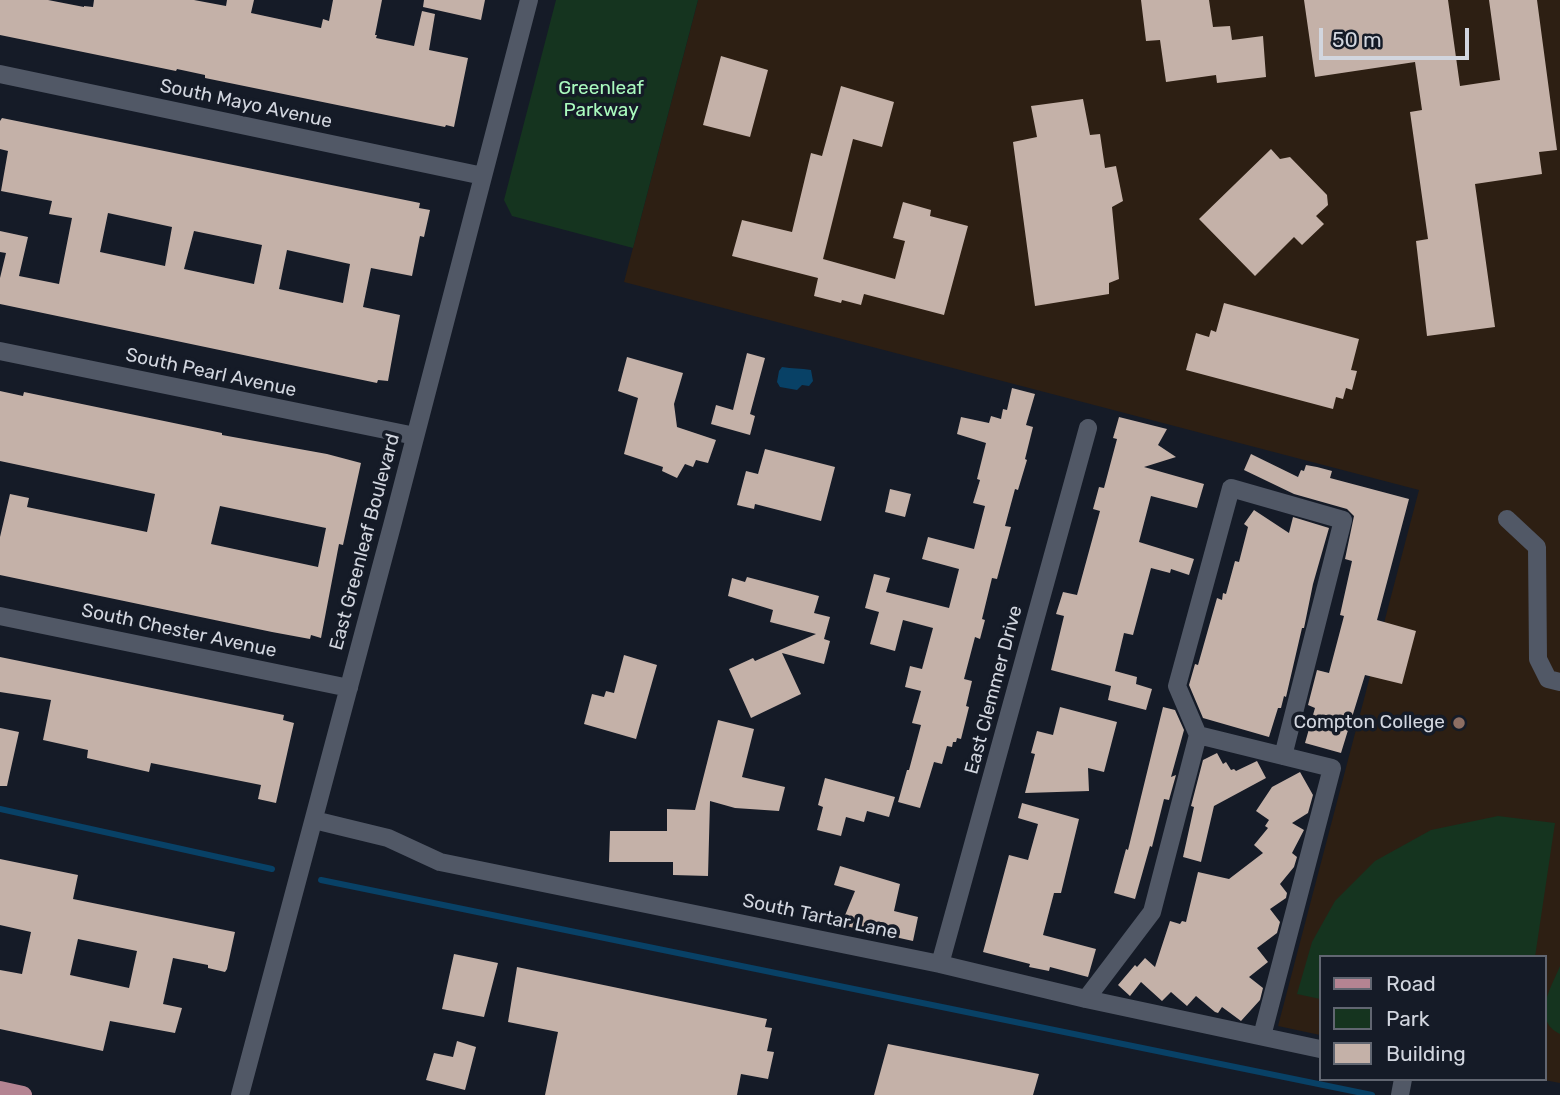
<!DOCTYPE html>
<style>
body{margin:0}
#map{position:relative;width:1560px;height:1095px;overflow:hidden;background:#151b27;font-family:Rubik,sans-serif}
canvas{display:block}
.legend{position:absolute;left:1319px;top:955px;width:228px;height:126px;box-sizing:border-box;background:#151b27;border:2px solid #616671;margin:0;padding:9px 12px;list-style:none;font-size:21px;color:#d2d6df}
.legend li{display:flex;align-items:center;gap:14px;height:35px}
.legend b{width:35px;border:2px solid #616671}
.scale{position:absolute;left:1319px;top:28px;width:150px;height:32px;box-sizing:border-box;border:4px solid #d2d6df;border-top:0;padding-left:9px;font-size:21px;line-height:24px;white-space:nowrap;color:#d2d6df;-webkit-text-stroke:5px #151b27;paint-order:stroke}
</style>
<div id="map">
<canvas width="1560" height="1095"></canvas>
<ul class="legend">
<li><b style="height:9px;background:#b48492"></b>Road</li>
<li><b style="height:19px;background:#15341f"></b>Park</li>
<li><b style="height:19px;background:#c4b1a8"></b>Building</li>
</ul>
<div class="scale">50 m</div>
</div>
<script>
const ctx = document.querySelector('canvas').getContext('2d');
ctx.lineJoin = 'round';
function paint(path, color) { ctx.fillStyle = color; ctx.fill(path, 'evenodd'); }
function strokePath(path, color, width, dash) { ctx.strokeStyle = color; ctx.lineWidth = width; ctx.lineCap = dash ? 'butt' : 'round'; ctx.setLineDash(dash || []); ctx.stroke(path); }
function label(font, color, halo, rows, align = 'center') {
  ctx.font = font + ' Rubik,sans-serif'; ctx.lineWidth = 7; ctx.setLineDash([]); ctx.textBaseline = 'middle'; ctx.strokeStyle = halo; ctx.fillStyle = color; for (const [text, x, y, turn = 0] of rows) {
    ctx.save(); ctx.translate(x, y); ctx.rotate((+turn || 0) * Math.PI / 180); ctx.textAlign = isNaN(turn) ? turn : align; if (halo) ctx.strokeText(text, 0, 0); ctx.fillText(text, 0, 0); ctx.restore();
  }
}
paint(new Path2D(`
 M698,0H1560V1083L1539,1079H1544V957H1320V1035L1278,1026L1419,490L624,282Z`), '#2d1f13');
paint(new Path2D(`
 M556,0H698L633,248L512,216L504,200Z
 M1498,816L1555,823L1535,957H1320V999L1297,994L1312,942L1335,901L1375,861L1431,830Z
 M1560,966V1034C1531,1019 1551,988 1560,966Z`), '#15341f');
paint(new Path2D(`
 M782,367C792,369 801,368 811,370L813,381L809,386L802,385L797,390L780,387L777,382L779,371Z`), '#084166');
strokePath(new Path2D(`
 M0,809L272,869
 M321,880L1372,1095`), '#084166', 6);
paint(new Path2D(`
 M0,0H48L84,7V6L93,7L94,0H194L226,6L227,0H254L251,13L321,28L323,19L329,21L333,0H382L375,35H377L376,38L414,46L422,11L435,14L429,50L468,58L454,127L446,125L445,127L205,78V75L177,69L176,71L0,35Z
 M424,0H485L481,20L423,7Z
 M1141,0H1209L1213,27L1230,26L1232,40L1263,36L1266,77L1217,83L1216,75L1166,82L1160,40L1146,41Z
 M1304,0H1448L1460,86L1500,80L1489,0H1537L1557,150L1539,152L1542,174L1475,184L1495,327L1427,336L1416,241L1428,239L1410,112L1422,110L1415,62L1315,77Z
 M721,56L768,70L750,137L703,125Z
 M841,86L894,102L882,147L853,139L823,259L895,279L905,241L893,238L903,202L931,210L930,216L968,226L944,315L864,294L861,305L842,300L841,303L814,296L818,278L732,256L742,220L792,232L811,153L822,156Z
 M1083,99L1090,135L1100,134L1105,168L1116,166L1123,201L1112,207L1119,279L1109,283V294L1035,306L1013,142L1037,137L1031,106Z
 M2,118L420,203L419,208L430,210L424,237L420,236L412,276L371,268L363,307L400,315L388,381L378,380L377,383L0,304V278L6,253L0,252V231L28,237L19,276L59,284L72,218L49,214L52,201L1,191L8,151L0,149V121ZM108,213L172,227L165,266L100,252ZM194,231L262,245L254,284L184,269ZM287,250L350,264L343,303L279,289Z
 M1271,149L1280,159L1290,157L1327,195L1328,205L1316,216L1324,224L1302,245L1294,237L1255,276L1199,219Z
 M1224,303L1359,339L1351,370L1357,371L1352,390L1346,388L1343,399L1336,397L1333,409L1186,370L1196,333L1209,337L1211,330L1216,332Z
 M747,353L765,358L750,414L755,416L750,435L711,424L716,405L733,410Z
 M627,357L683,373L674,404L677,427L716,440L708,463L696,460L693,467L685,464L677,478L662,471L663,467L624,454L638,398L618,391Z
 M1012,388L1035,394L1026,425L1033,427L1025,459L1027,460L1018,490L1015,489L1005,526L1011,527L997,579L992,578L982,619L985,620L980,639L975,637L964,679L972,681L966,706L969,707L961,739L957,738L956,742H953L952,747L947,746L942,764L934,762L920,808L898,802L907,770H909L921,725L912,723L921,691L905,687L910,666L922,669L933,628L903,620L895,651L870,644L879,612L865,608L874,574L890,578L886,592L949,608L959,569L922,559L928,537L974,549L985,506L973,503L980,480L977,479L986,443L957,434L961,417L989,423L991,416L1001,419L1003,409L1007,410Z
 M0,391L23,396L24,392L222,433V435L327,454L361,463L343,545L339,544L321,638L311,635L310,639L272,632L0,575V537L10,494L29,498L27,507L147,532L155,494L0,461ZM220,506L326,528L318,567L211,544Z
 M1119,417L1167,429L1158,445L1176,457L1144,467L1204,484L1197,508L1151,496L1139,542L1194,559L1189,575L1171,569L1170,573L1151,568L1133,635L1124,633L1115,671L1137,677L1136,684L1152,689L1146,710L1108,700L1111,686L1051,670L1064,616L1056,614L1063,592L1077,595L1100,511L1093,509L1099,487L1104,488L1117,439L1113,438Z
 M765,449L835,467L821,521L755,504L754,509L737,505L746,471L758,474Z
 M1251,454L1298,477L1301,470L1304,471L1306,465L1317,467L1332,471L1330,478L1409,499L1377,620L1416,631L1402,684L1365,675L1341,753L1305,743L1315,708L1308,705L1317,670L1329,673L1344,616L1340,615L1352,561L1345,559L1354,516L1347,509L1294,494L1244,470Z
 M890,489L911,494L905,517L885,512Z
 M1254,510L1289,533L1293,517L1329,528L1313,584L1304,628H1302L1286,697L1284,696L1281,708H1278L1269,737L1203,718L1189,685L1195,664L1198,665L1217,598L1222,600L1223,593L1226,594L1235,561L1239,562L1248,527L1244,524Z
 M747,577L819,596L814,613L830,617L824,639L830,641L824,664L782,653L801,694L751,718L729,669L753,658L755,661L816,634L770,622L773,610L728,596L732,578L745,582Z
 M624,655L657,665L636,739L584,724L592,694L604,697L606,691L614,693Z
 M0,657L284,715L283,720L294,723L276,803L258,799L261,785L151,763L149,772L87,758L88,750L43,740L51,700L0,692Z
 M1060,707L1117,722L1104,772L1088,768L1089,791L1025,793L1035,754L1031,753L1037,731L1053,735Z
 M1163,707L1175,710L1184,730L1171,777L1176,775L1169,800L1164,799L1152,847L1150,846L1135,899L1114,893L1126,849L1128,850Z
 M718,720L754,729L742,777L785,787L779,811L735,808L710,801L708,876L673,875V862H609L610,831H667V809L695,810Z
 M0,728L19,732L7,786H0Z
 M1217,753L1223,764L1226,762L1231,770L1234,769L1236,771L1257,761L1266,778L1214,806L1201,862L1183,857L1194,807L1191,806L1203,760Z
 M1300,772L1313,795L1308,813L1292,823L1304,830L1292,853L1297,857L1294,867L1280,884L1287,893L1286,898L1270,909L1280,922L1277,933L1257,948L1268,962L1249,977L1263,988L1260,1000L1241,1021L1222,1007L1218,1013L1215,1012L1196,996L1187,1006L1171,992L1162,1001L1141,982L1130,996L1118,985L1135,965L1137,967L1145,958L1155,967L1170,921L1180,924L1182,921L1186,922L1198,872L1229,879L1263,853L1254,845L1268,828L1265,826L1269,820L1256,811L1272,787Z
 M825,778L895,797L889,817L867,811L864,822L846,817L841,836L817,830L823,807L818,805Z
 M1022,803L1079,819L1061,893H1054L1043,935L1096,949L1088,977L1050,967L1049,971L1029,967L1030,964L983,952L1009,855L1028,860L1038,824L1018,818Z
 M0,859L78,875L73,899L235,932L227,969L225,972L208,968V965L173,958L163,1004L182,1008L175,1033L110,1021L103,1051L0,1029V970L22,974L31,932L0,925ZM78,939L137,951L129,988L70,975Z
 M840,866L900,884L894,911L918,917L913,941L841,925L855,891L834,885Z
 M454,954L498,963L484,1017L442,1009Z
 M517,967L767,1019L765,1027L772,1028L767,1051L774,1052L768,1079L741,1074L737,1095H545L558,1032L508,1022Z
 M457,1041L476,1047L465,1090L426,1080L434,1053L453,1057Z
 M888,1044L1039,1074L1033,1095H874Z`), '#c4b1a8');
strokePath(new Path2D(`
 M0,74L483,176
 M0,351L415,436
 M1507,519L1537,547L1538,659L1548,679L1560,682
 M0,616L349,688
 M1198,735L1177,686L1231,488L1343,520L1283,756
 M314,820L388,838L440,862L940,964L1086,999L1320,1049
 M940,964L1088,428
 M1086,999L1152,912L1198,735L1332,768L1262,1036
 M240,1095L393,522L529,0
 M1400,1095L1403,1079`), '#515866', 18);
strokePath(new Path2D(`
 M0,1090L23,1095`), '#b48492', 18);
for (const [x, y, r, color] of [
 [1459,723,7,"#8d6e63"]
]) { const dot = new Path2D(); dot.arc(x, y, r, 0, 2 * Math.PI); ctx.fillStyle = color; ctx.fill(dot); strokePath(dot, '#151b27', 2.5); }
label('19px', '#aafabe', '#151b27', [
 ["Greenleaf",601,89],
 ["Parkway",601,111]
]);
label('19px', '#d2d6df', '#151b27', [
 ["South Mayo Avenue",246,104,12],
 ["South Pearl Avenue",211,373,12],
 ["East Greenleaf Boulevard",365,542,-75],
 ["South Chester Avenue",179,631,12],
 ["East Clemmer Drive",994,690,-75],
 ["South Tartar Lane",820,917,12]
]);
label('19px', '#d2d6df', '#151b27', [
 ["Compton College",1445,723]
], 'right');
</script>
